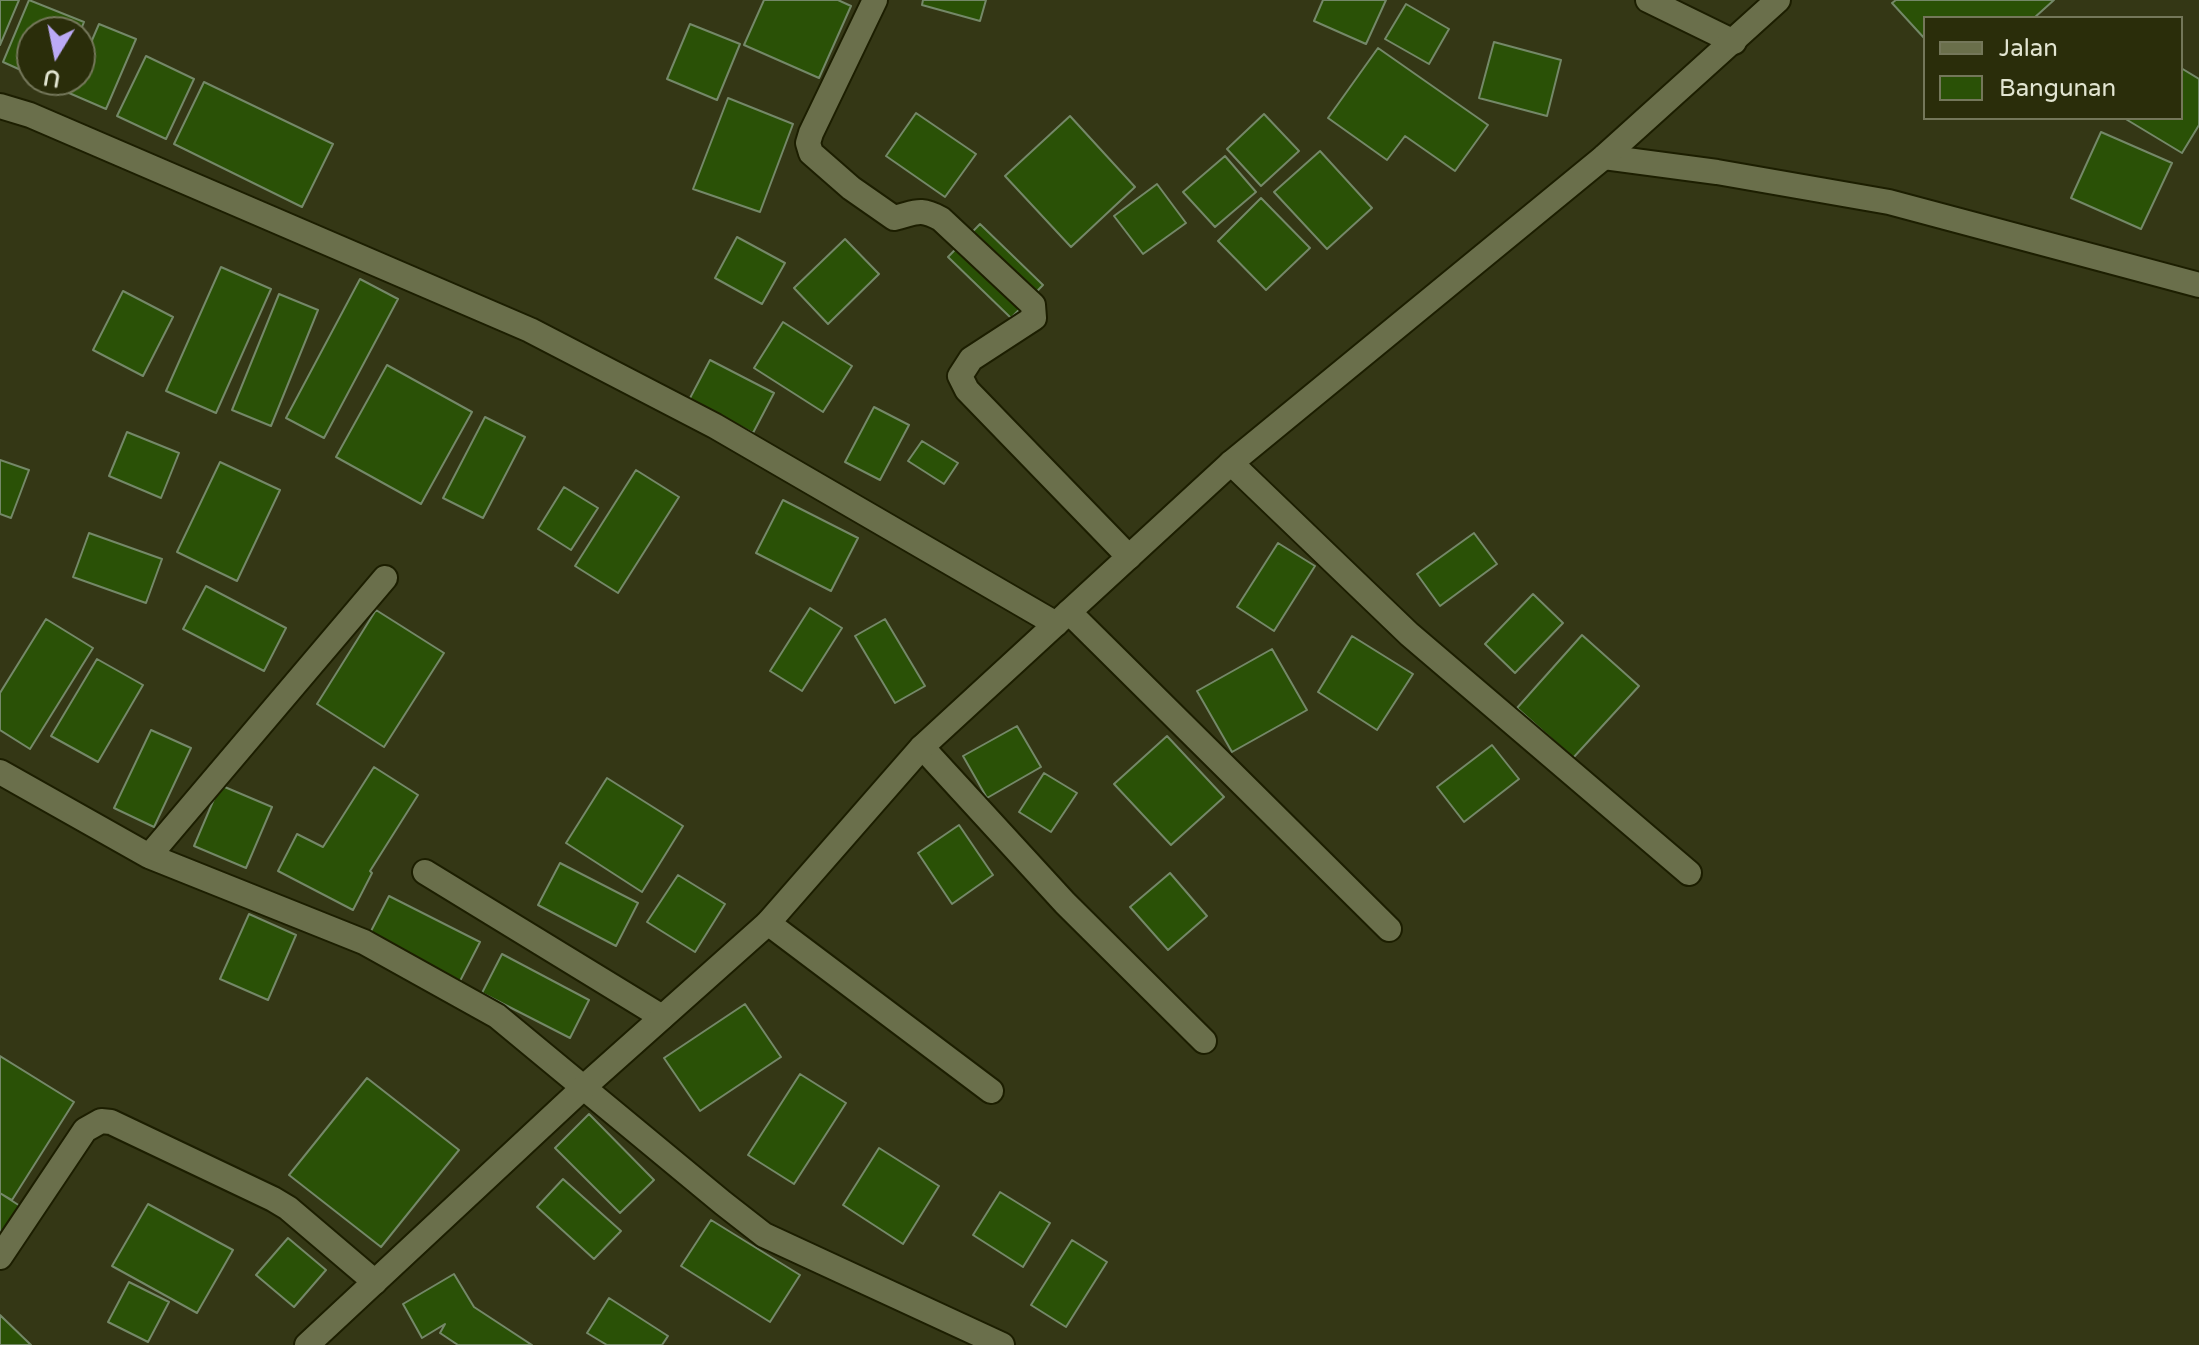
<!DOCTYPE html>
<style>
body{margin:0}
#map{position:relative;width:2199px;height:1345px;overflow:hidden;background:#343715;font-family:"Varela Round",sans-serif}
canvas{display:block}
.legend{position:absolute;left:1923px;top:16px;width:260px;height:104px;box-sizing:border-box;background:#2a2d0a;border:2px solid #74775a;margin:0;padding:10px 14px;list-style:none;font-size:24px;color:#e2e5d1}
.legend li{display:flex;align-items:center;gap:16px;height:40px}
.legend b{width:40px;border:2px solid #74775a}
.north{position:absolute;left:16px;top:16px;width:80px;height:80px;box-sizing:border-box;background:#2a2d0a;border:2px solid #74775a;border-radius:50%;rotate:190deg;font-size:22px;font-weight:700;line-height:32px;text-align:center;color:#e2e5d1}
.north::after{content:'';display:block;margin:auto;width:28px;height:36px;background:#bbaaf6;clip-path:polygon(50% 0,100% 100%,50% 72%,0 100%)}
</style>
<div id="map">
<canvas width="2199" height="1345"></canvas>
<ul class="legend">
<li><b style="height:10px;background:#6a6f4b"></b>Jalan</li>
<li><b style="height:22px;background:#2a5106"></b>Bangunan</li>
</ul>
<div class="north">U</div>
</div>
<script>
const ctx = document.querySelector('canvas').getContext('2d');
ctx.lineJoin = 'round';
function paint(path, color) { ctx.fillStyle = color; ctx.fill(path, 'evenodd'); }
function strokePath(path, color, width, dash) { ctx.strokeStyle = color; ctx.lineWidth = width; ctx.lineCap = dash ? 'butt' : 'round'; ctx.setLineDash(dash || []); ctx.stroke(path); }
const building = new Path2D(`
 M0,0H19L0,45Z
 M29,0L84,22L80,32H32V75L3,62Z
 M764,0H838L851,6L819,78L744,45Z
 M923,0H986L980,21L922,5Z
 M1323,0H1386L1366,44L1314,21Z
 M1896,0H2054L2034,18H1925V39L1892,3Z
 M1406,4L1449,29L1429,64L1385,39Z
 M99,24L136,39L106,109L69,93L75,80H80V68Z
 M690,24L740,44L717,100L667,79Z
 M1494,42L1561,60L1547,116L1479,98Z
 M1378,48L1488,125L1455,171L1405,136L1387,160L1328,118Z
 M146,56L194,79L166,139L117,116Z
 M2181,68L2199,79V125L2182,153L2124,118H2181Z
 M204,82L333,144L302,207L174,144Z
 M728,98L793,124L760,212L693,189Z
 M916,113L976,154L945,197L886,156Z
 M1264,114L1299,151L1261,186L1227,149Z
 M1070,116L1135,187L1071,247L1005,176Z
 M2101,132L2172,163L2141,229L2071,198Z
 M1320,151L1372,208L1327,249L1274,192Z
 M1225,156L1256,192L1215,227L1183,192Z
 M1157,184L1186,223L1143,254L1114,216Z
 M1261,198L1310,248L1266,290L1218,241Z
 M980,224L1043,285L1011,318L948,257Z
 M737,237L785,263L762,304L715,278Z
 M845,239L879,274L828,324L794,288Z
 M221,267L271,289L216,413L166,391Z
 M360,279L398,299L324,438L286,418Z
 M123,291L173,317L143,376L93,350Z
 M279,294L318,310L271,426L232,410Z
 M783,322L852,366L823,412L754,368Z
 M710,360L774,393L753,433L689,400Z
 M387,365L472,412L421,504L336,457Z
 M874,407L909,425L880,480L845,462Z
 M485,417L525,437L483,518L443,498Z
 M127,432L179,453L161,498L109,476Z
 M922,441L958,463L944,484L908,461Z
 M0,460L29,470L11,518L0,514Z
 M220,462L280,490L237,581L177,552Z
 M636,470L679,497L618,593L575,566Z
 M564,487L598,508L571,550L538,529Z
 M783,500L858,538L831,591L756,553Z
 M89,533L162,559L146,603L73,577Z
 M1474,533L1497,564L1440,606L1417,574Z
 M1278,543L1315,566L1274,631L1237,607Z
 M206,586L286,628L264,671L183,629Z
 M1533,594L1563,623L1515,673L1485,644Z
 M810,608L842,628L802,691L770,671Z
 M376,610L444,653L384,747L317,704Z
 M46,619L93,648L30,749L0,730V693Z
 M885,619L925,686L895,703L855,636Z
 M1582,635L1639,686L1573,758L1517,708Z
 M1352,636L1413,674L1377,730L1318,692Z
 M1272,649L1307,710L1232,752L1197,691Z
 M97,659L143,685L98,762L51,736Z
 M1017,726L1041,767L987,798L963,756Z
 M151,730L191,748L154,827L114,808Z
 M1167,736L1224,797L1171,845L1114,784Z
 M1492,745L1519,779L1464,822L1437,787Z
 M374,767L418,795L370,871L372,873L353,910L278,871L297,834L323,847Z
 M1044,773L1077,793L1051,832L1019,812Z
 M607,778L683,826L642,892L566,843Z
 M220,785L272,807L246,868L194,846Z
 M959,825L993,875L952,904L918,853Z
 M560,863L638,903L616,946L538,905Z
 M1170,873L1207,916L1168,950L1130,907Z
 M678,875L725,904L695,952L647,922Z
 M389,896L480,942L460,981L369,935Z
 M249,914L296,935L268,1000L220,979Z
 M502,954L589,1000L570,1038L482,993Z
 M745,1004L781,1057L700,1111L664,1058Z
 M0,1056L74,1102L12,1200L0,1193Z
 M800,1074L846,1103L794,1184L748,1155Z
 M367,1078L459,1150L381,1247L289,1175Z
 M589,1114L654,1180L620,1213L555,1148Z
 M879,1148L939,1186L903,1244L843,1205Z
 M563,1179L621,1231L594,1259L537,1207Z
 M1000,1192L1050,1223L1023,1267L973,1235Z
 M0,1193L20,1206L0,1237Z
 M148,1204L233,1250L197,1313L112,1266Z
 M711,1220L800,1275L770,1322L681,1266Z
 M288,1238L326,1270L294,1307L256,1275Z
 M1072,1240L1107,1262L1066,1327L1031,1305Z
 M454,1274L474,1307L532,1345H458L440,1333L445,1324L422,1338L403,1304Z
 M129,1282L169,1302L148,1342L108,1322Z
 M609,1298L668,1336L662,1345H607L587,1333Z
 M0,1315L31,1345H0Z`);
paint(building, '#2a5106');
strokePath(building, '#748868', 2);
const street = new Path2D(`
 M875,0L811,133L808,143L811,153L851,188L894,218C916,213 919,207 941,219L1033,305L1034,318L971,359L960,376L967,390L1129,557
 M1648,0L1734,42
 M0,106L30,115L530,330L715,426L1056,624
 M1604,157L1717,172L1889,202L2199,285
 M1231,463L1409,634L1689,873
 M1069,612L1389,929
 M922,747L1065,903L1204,1041
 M0,772L149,856L364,942L497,1016L723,1203L764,1235L1002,1345
 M149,856L385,578
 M425,872L662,1017
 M768,923L991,1091
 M0,1257L85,1130L101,1121L111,1122L273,1199L288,1208L375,1282`);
const secondary = new Path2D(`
 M307,1345L584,1087L768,923L922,747L1231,463L1604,157L1778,0`);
strokePath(street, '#1c1e00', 28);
strokePath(secondary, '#1c1e00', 28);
strokePath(street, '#6a6f4b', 24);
strokePath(secondary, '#6a6f4b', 24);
</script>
